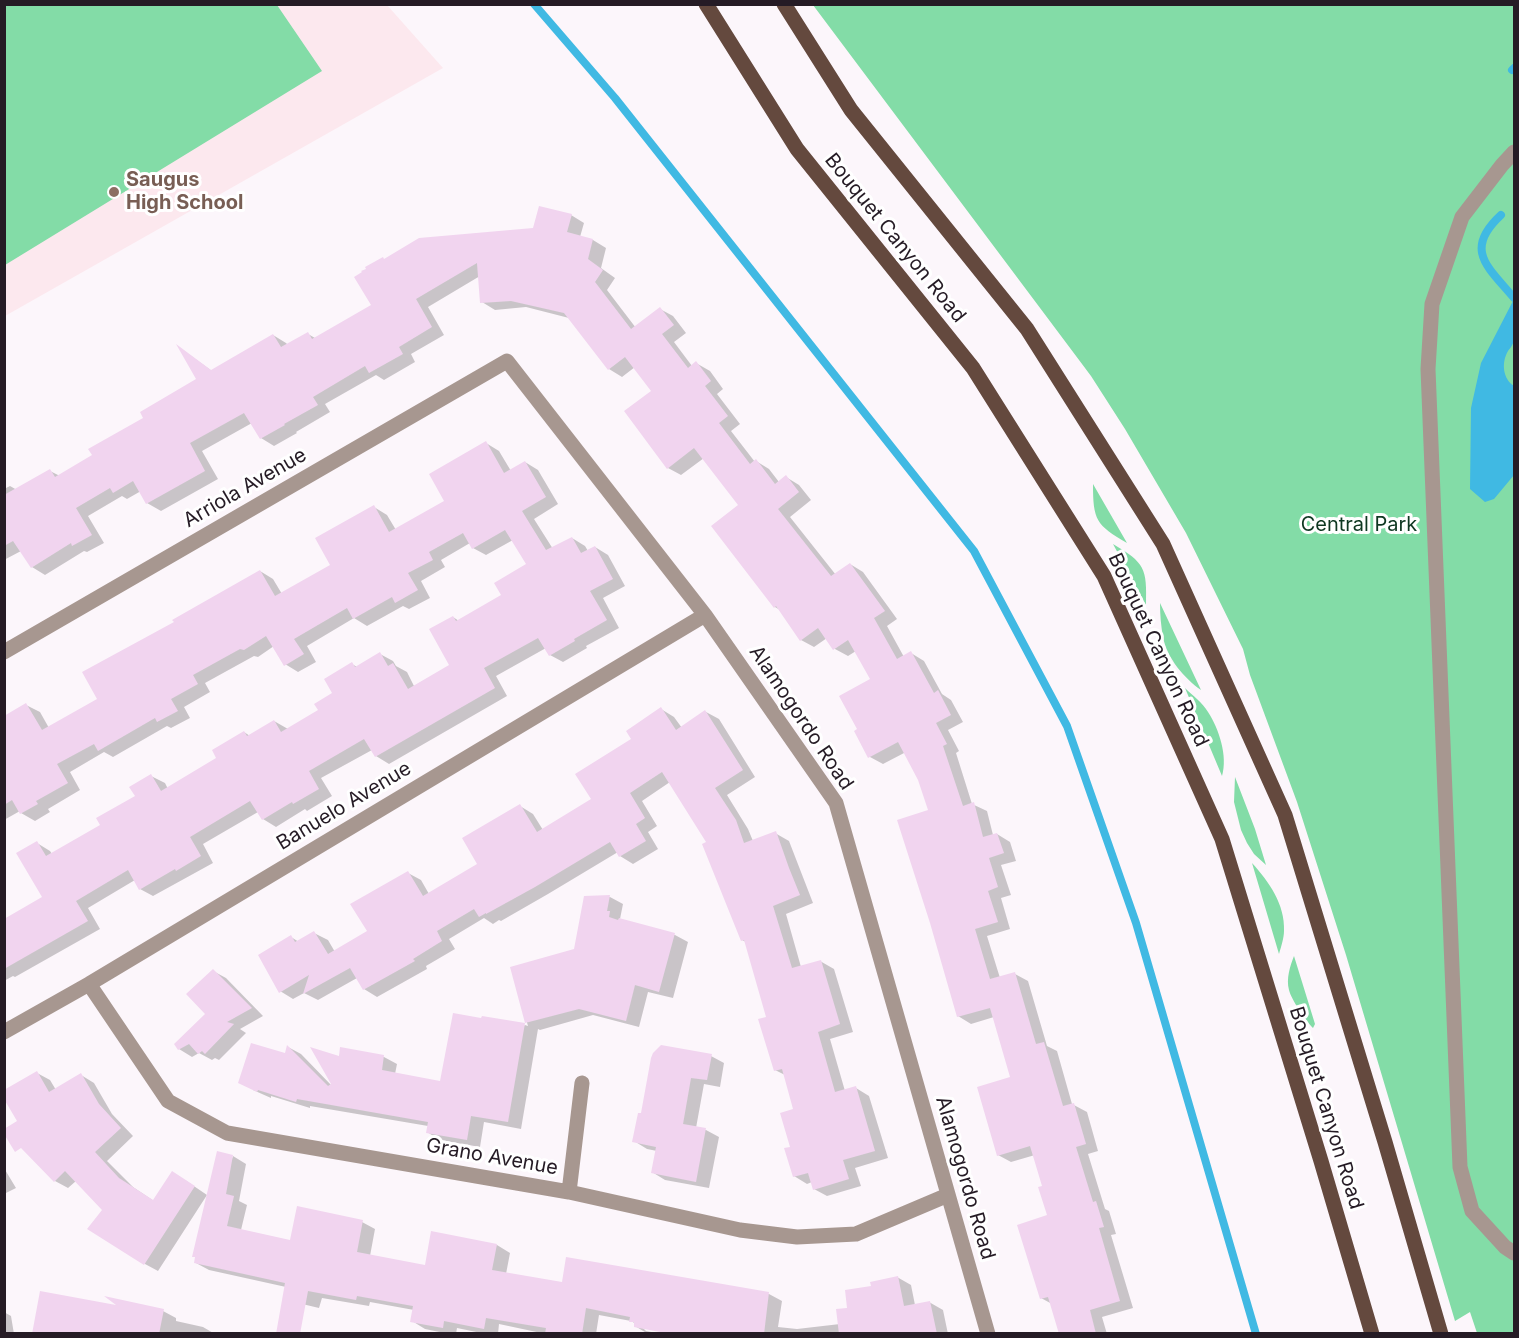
<!DOCTYPE html>
<style>
body{margin:0}
#map{position:relative;width:1519px;height:1338px;overflow:hidden;background:#fcf6fb;font-family:Inter,sans-serif}
canvas{display:block}
.frame{position:absolute;inset:0;border:6px solid #251b25;pointer-events:none}
</style>
<div id="map">
<canvas width="1519" height="1338"></canvas>
<div class="frame"></div>
</div>
<script>
const ctx = document.querySelector('canvas').getContext('2d');
ctx.lineJoin = 'round';
function paint(path, color) { ctx.fillStyle = color; ctx.fill(path, 'evenodd'); }
function strokePath(path, color, width, dash) { ctx.strokeStyle = color; ctx.lineWidth = width; ctx.lineCap = dash ? 'butt' : 'round'; ctx.setLineDash(dash || []); ctx.stroke(path); }
function label(font, color, halo, rows, align = 'center') {
  ctx.font = font + ' Inter,sans-serif'; ctx.lineWidth = 6; ctx.setLineDash([]); ctx.textBaseline = 'middle'; ctx.strokeStyle = halo; ctx.fillStyle = color; for (const [text, x, y, turn = 0] of rows) {
    ctx.save(); ctx.translate(x, y); ctx.rotate((+turn || 0) * Math.PI / 180); ctx.textAlign = isNaN(turn) ? turn : align; if (halo) ctx.strokeText(text, 0, 0); ctx.fillText(text, 0, 0); ctx.restore();
  }
}
paint(new Path2D(`
 M5,5H387L443,68L5,316Z`), '#fce8ee');
paint(new Path2D(`
 M5,4L277,5L322,71L5,265Z
 M813,5H1514V1333H1477L1470,1312L1455,1321L1346,955L1297,802L1250,675L1243,649L1186,533L1125,429L1091,376Z
 M1093,484L1127,543C1096,525 1093,520 1093,484Z
 M1113,544C1145,563 1147,568 1146,605Z
 M1160,603L1201,690C1184,678 1167,658 1163,637C1161,626 1160,615 1160,603Z
 M1185,688C1192,695 1203,703 1208,712C1219,729 1228,756 1222,776Z
 M1235,777L1255,829L1266,865L1254,854L1247,843L1241,830L1234,802Z
 M1252,863C1269,882 1285,904 1284,931C1284,938 1281,947 1279,954Z
 M1294,956L1315,1024L1313,1028C1306,1021 1291,999 1289,990C1286,979 1290,966 1294,956Z`), '#83dca7');
paint(new Path2D(`
 M1514,299C1515,312 1516,325 1514,338C1514,344 1511,347 1508,351C1501,363 1503,379 1514,386V475L1494,499L1485,502L1470,489L1471,408L1481,363Z`), '#40b9e3');
paint(new Path2D(`
 M571,215L584,223L580,237L593,240L606,248L601,268L615,278L607,290L636,328L660,309L673,316L686,333L674,342L692,366L696,363L710,371L723,389L717,394L740,424L731,431L755,462L756,461L769,469L779,482L786,477L799,485L811,500L790,517L836,575L850,564L863,572L897,619L887,626L904,657L911,653L924,661L942,694L951,700L963,722L948,730L959,751L956,753L972,804L987,811L993,835L997,834L1010,842L1016,861L1001,865L1011,895L1001,898L1010,929L987,936L1000,978L1015,974L1028,981L1047,1046L1057,1051L1072,1104L1087,1112L1098,1151L1088,1154L1105,1209L1109,1211L1116,1234L1111,1235L1133,1308L1102,1317L1107,1334H1061L1052,1304L1041,1298L1049,1216L1044,1187L1035,1155L1011,1162L998,1155L1012,1078L994,1017L971,1024L958,1016L930,811L920,779L906,752L883,764L870,757L859,730L872,679L856,651L848,656L835,649L827,638L814,647L801,640L780,610L775,607L740,506L704,458L681,475L668,468L654,391L635,367L622,377L609,369L569,318L526,307L495,310L482,302L480,276L428,307L444,335L411,354L415,362L384,380L376,375L325,404L330,412L296,432L297,433L274,446L261,438L252,423L202,451L218,479L161,511L147,503L141,491L127,499L122,496L88,516L104,543L87,552L84,551L45,575L32,567L21,551L4,560V489L10,486L17,490L50,471L60,476L94,456L198,380L180,348L212,371L273,335L286,343L288,345L308,334L315,338L373,305L385,260L535,229Z
 M486,443L499,451L511,471L525,462L538,470L558,504L534,519L553,549L572,538L585,546L588,551L595,547L608,555L625,586L603,598L619,628L586,646L587,648L563,662L550,655L546,648L496,676L507,696L389,764L376,756L372,750L321,778L332,796L307,811L305,809L276,827L263,819L258,812L203,844L213,863L153,896L140,889L135,880L88,908L100,929L15,977L13,976L4,981V921L44,898L37,843L50,851L52,854L102,825L137,797L151,776L165,783L168,789L219,758L244,732L250,736L274,721L288,729L320,711L334,694L352,664L357,667L380,654L393,661L396,666L407,672L414,686L451,665L453,617L459,621L503,595L528,565L513,540L486,555L473,548L470,543L441,560L445,567L421,581L430,598L409,609L403,606L367,626L354,618L307,646L316,662L298,672L285,664L274,646L258,657L254,656L205,683L210,692L184,707L190,718L171,728L167,726L113,757L104,752L70,772L80,790L48,809L50,812L35,821L21,813L20,811L4,820V717L26,705L40,712L49,728L99,700L176,623L260,571L273,579L282,594L332,565L374,507L387,515L396,530L446,501Z
 M661,709L674,717L682,728L706,712L719,719L755,777L727,795L748,829L753,841L775,833L789,841L813,903L786,914L801,967L820,961L834,969L853,1032L830,1039L845,1091L856,1088L869,1096L888,1158L855,1168L861,1186L827,1196L814,1189L812,1182L807,1184L794,1176L792,1148L795,1110L785,1075L775,1070L768,1018L746,942L742,940L709,843L670,782L642,801L657,826L648,832L658,849L633,864L620,856L618,852L548,894L501,921L499,920L493,924L484,918L449,939L455,949L426,966L427,969L377,997L364,989L357,978L318,1000L304,993L293,999L280,991L291,937L299,942L314,933L328,940L335,952L369,932L408,873L421,880L429,894L479,864L520,806L533,814L543,830L593,800L633,740Z
 M585,897H610L623,904L620,919L622,921L675,935L688,942L673,998L648,992L639,1027L593,1015L540,1030L538,1029L521,1129L484,1122L480,1147L440,1140L427,1132L428,1126L310,1106V1108L271,1096V1098L253,1090L286,1055L288,1047L301,1054L333,1087L341,1049L384,1057L397,1064L395,1074L441,1082L525,1025L528,1026L511,968L575,951Z
 M213,971L226,978L263,1016L240,1029L246,1033L219,1060L215,1058L212,1060L199,1053L192,1057L179,1049L207,1014Z
 M711,1056L724,1063L720,1087L704,1084L696,1128L706,1130L719,1137L709,1188L665,1180L652,1172L657,1151L647,1149L634,1141L642,1115Z
 M37,1073L50,1080L56,1090L81,1075L94,1083L112,1114L133,1136L107,1161L133,1187L154,1201L185,1180L207,1195L158,1271L145,1264L104,1210L76,1181L68,1188L55,1181L19,1122Z
 M233,1156L246,1164L239,1201L247,1205L241,1230L291,1241L362,1222L375,1229L370,1256L426,1267L497,1245L510,1253L506,1274L563,1284L568,1259L769,1294L782,1301L778,1327L797,1329L840,1324L849,1309L873,1287L897,1277L911,1285L915,1305L929,1302L943,1310L948,1334H675L642,1327L646,1331L662,1334H648L635,1326L636,1324L631,1321L599,1315L596,1334H546L499,1324L498,1334H486L457,1328L456,1334H449L425,1329L412,1321L414,1310L370,1302L369,1306L322,1298L319,1308L298,1303L286,1287L209,1270L196,1263Z
 M4,1168L16,1188L4,1194Z
 M121,1308L163,1311L176,1318V1321L203,1327L215,1334H33Z
 M4,1312L11,1316L14,1334H4Z`), '#0003');
strokePath(new Path2D(`
 M534,4L615,98L974,551L1067,726L1136,923L1256,1334
 M1512,70L1514,68
 M1501,215C1463,250 1488,267 1514,298`), '#40b9e3', 8);
paint(new Path2D(`
 M539,206L572,214L567,232L593,239L588,259L603,270L595,282L631,329L660,307L674,325L662,334L688,368L696,361L711,381L705,386L728,416L719,423L750,464L756,459L775,484L786,475L799,492L778,509L831,576L850,563L885,611L874,618L897,659L911,651L934,693L938,690L951,715L936,723L947,744L943,746L963,806L974,802L983,837L997,833L1004,853L989,858L998,887L988,891L998,922L975,929L990,979L1015,972L1036,1044L1044,1042L1063,1106L1074,1103L1086,1144L1076,1147L1093,1202L1096,1201L1104,1227L1099,1228L1120,1301L1090,1310L1096,1334H1059L1048,1297L1040,1299L1017,1225L1047,1215L1038,1187L1042,1186L1030,1146L997,1156L977,1087L1010,1077L990,1008L957,1017L930,923L897,820L928,810L918,780L898,742L868,758L854,731L857,729L839,696L870,679L848,640L833,650L818,628L800,641L776,606L774,608L711,526L738,505L694,448L667,469L624,411L651,391L625,357L608,370L564,313L511,301L480,303L477,263L416,299L432,327L399,347L403,354L369,373L365,366L313,397L318,405L284,424L285,425L260,439L244,413L190,443L205,471L146,504L133,481L113,493L110,488L76,508L92,535L72,546L71,543L31,568L13,541L4,546V495L50,469L55,477L92,455L88,449L143,418L140,412L196,379L176,344L211,370L273,334L281,347L308,332L312,339L371,305L354,277L362,272L361,271L366,269L365,267L383,257L384,259L419,238L533,228Z
 M486,441L504,473L525,461L546,497L522,511L546,550L572,537L581,553L595,546L613,579L590,591L607,620L574,639L575,641L549,656L538,638L484,668L495,688L375,757L364,739L309,771L319,789L293,804L292,802L262,820L250,801L190,837L201,856L176,871L175,869L139,890L128,870L76,901L88,921L4,969V919L42,897L16,853L37,841L46,856L100,825L96,818L135,796L129,787L151,774L161,791L216,758L212,750L244,731L247,736L274,720L281,732L318,710L314,704L332,693L324,679L352,662L355,667L380,652L388,666L393,663L408,689L449,665L429,629L453,616L456,621L501,595L494,583L526,564L505,530L472,549L463,533L429,552L433,560L408,573L418,590L395,603L392,597L353,619L347,608L294,639L304,654L284,666L266,636L244,650L240,649L193,675L198,684L171,699L178,711L157,722L155,718L98,751L94,744L57,764L68,783L36,801L38,804L20,814L12,800L4,805V716L26,703L42,730L97,699L82,672L174,622L172,620L260,570L275,596L330,565L315,538L374,505L389,532L444,501L429,474Z
 M661,707L676,730L705,710L743,770L715,788L736,820L744,843L776,831L789,868L800,895L773,906L792,968L821,960L840,1024L818,1032L835,1092L856,1086L875,1151L843,1160L849,1179L813,1190L808,1173L793,1177L784,1148L790,1147L780,1113L793,1109L782,1069L774,1071L758,1019L766,1017L744,940L741,941L702,844L706,842L662,772L630,793L645,818L636,824L646,841L619,857L610,842L535,887L486,914V913L479,917L474,909L437,931L442,941L413,959L415,961L363,990L350,968L303,994L309,975L279,993L258,955L291,935L295,942L314,931L328,954L367,931L350,904L408,871L423,896L477,864L462,838L520,804L537,832L591,799L575,774L631,739L626,731Z
 M610,895L607,911H610L609,917L618,920L619,918L675,933L659,992L635,985L626,1021L579,1009L525,1023L510,967L574,949L584,896Z
 M213,969L252,1008L227,1022L234,1024L205,1054L202,1051L198,1054L189,1044L178,1050L174,1044L205,1014L186,994Z
 M453,1013L481,1018L482,1016L525,1023L508,1122L471,1116L467,1140L426,1133L428,1122L297,1099L296,1102L258,1090L257,1092L238,1083L251,1043L285,1053L287,1045L328,1086L331,1084L310,1047L339,1056L340,1047L384,1055L382,1070L440,1081Z
 M661,1045L712,1054L707,1080L691,1078L683,1124L706,1128L696,1182L651,1173L656,1147L632,1142L638,1113H641L651,1058L653,1053Z
 M37,1071L49,1092L81,1073L99,1104L121,1128L95,1152L119,1178L153,1200L172,1171L195,1186L144,1265L87,1229L102,1210L65,1171L54,1182L21,1148L15,1152L4,1134V1129L17,1121L4,1099V1090Z
 M217,1151L233,1155L226,1194L234,1196L227,1226L290,1240L297,1206L363,1220L357,1252L425,1265L431,1231L497,1244L492,1270L562,1282L566,1257L769,1292L764,1334H670L634,1327V1322H629L630,1317L586,1308L582,1334H545L546,1328L486,1318L484,1329L444,1321L443,1328L410,1322L413,1306L357,1296L356,1300L308,1291L300,1334H276L285,1283L194,1263L195,1257H192Z
 M898,1276L904,1306L930,1301L937,1334H839L836,1309L847,1308L845,1290L871,1286L870,1282Z
 M40,1291L116,1305L104,1296L164,1309L159,1334H32Z`), '#f1d4ef');
strokePath(new Path2D(`
 M1514,152L1502,165L1462,217L1432,304L1428,369L1460,1167L1472,1211L1505,1247L1514,1253
 M4,652L507,361L705,615L836,803L988,1334
 M89,984L168,1101L227,1133L569,1192L740,1230L797,1237L856,1234L948,1195
 M4,1032L89,984L705,615
 M569,1192L582,1083`), '#a79790', 15);
strokePath(new Path2D(`
 M706,4L797,149L973,368L1104,576L1222,839L1321,1161L1372,1334
 M784,4L851,110L1027,329L1163,544L1285,815L1385,1142L1441,1334`), '#64493e', 15);
for (const [x, y, r, color] of [
 [114,192,6,"#8d6e63"]
]) { const dot = new Path2D(); dot.arc(x, y, r, 0, 2 * Math.PI); ctx.fillStyle = color; ctx.fill(dot); strokePath(dot, '#fff', 2); }
label('bold 20px', '#785e54', '#fff', [
 ["Saugus",126,180],
 ["High School",126,203]
], 'left');
label('20px', '#251b25', '#fff', [
 ["Bouquet Canyon Road",895,238,51],
 ["Arriola Avenue",245,488,-30],
 ["Bouquet Canyon Road",1158,650,65],
 ["Alamogordo Road",801,718,56],
 ["Banuelo Avenue",344,806,-31],
 ["Bouquet Canyon Road",1326,1108,73],
 ["Grano Avenue",492,1157,10],
 ["Alamogordo Road",965,1178,74]
]);
label('20px', '#0e3721', '#fff', [
 ["Central Park",1359,525]
]);
</script>
